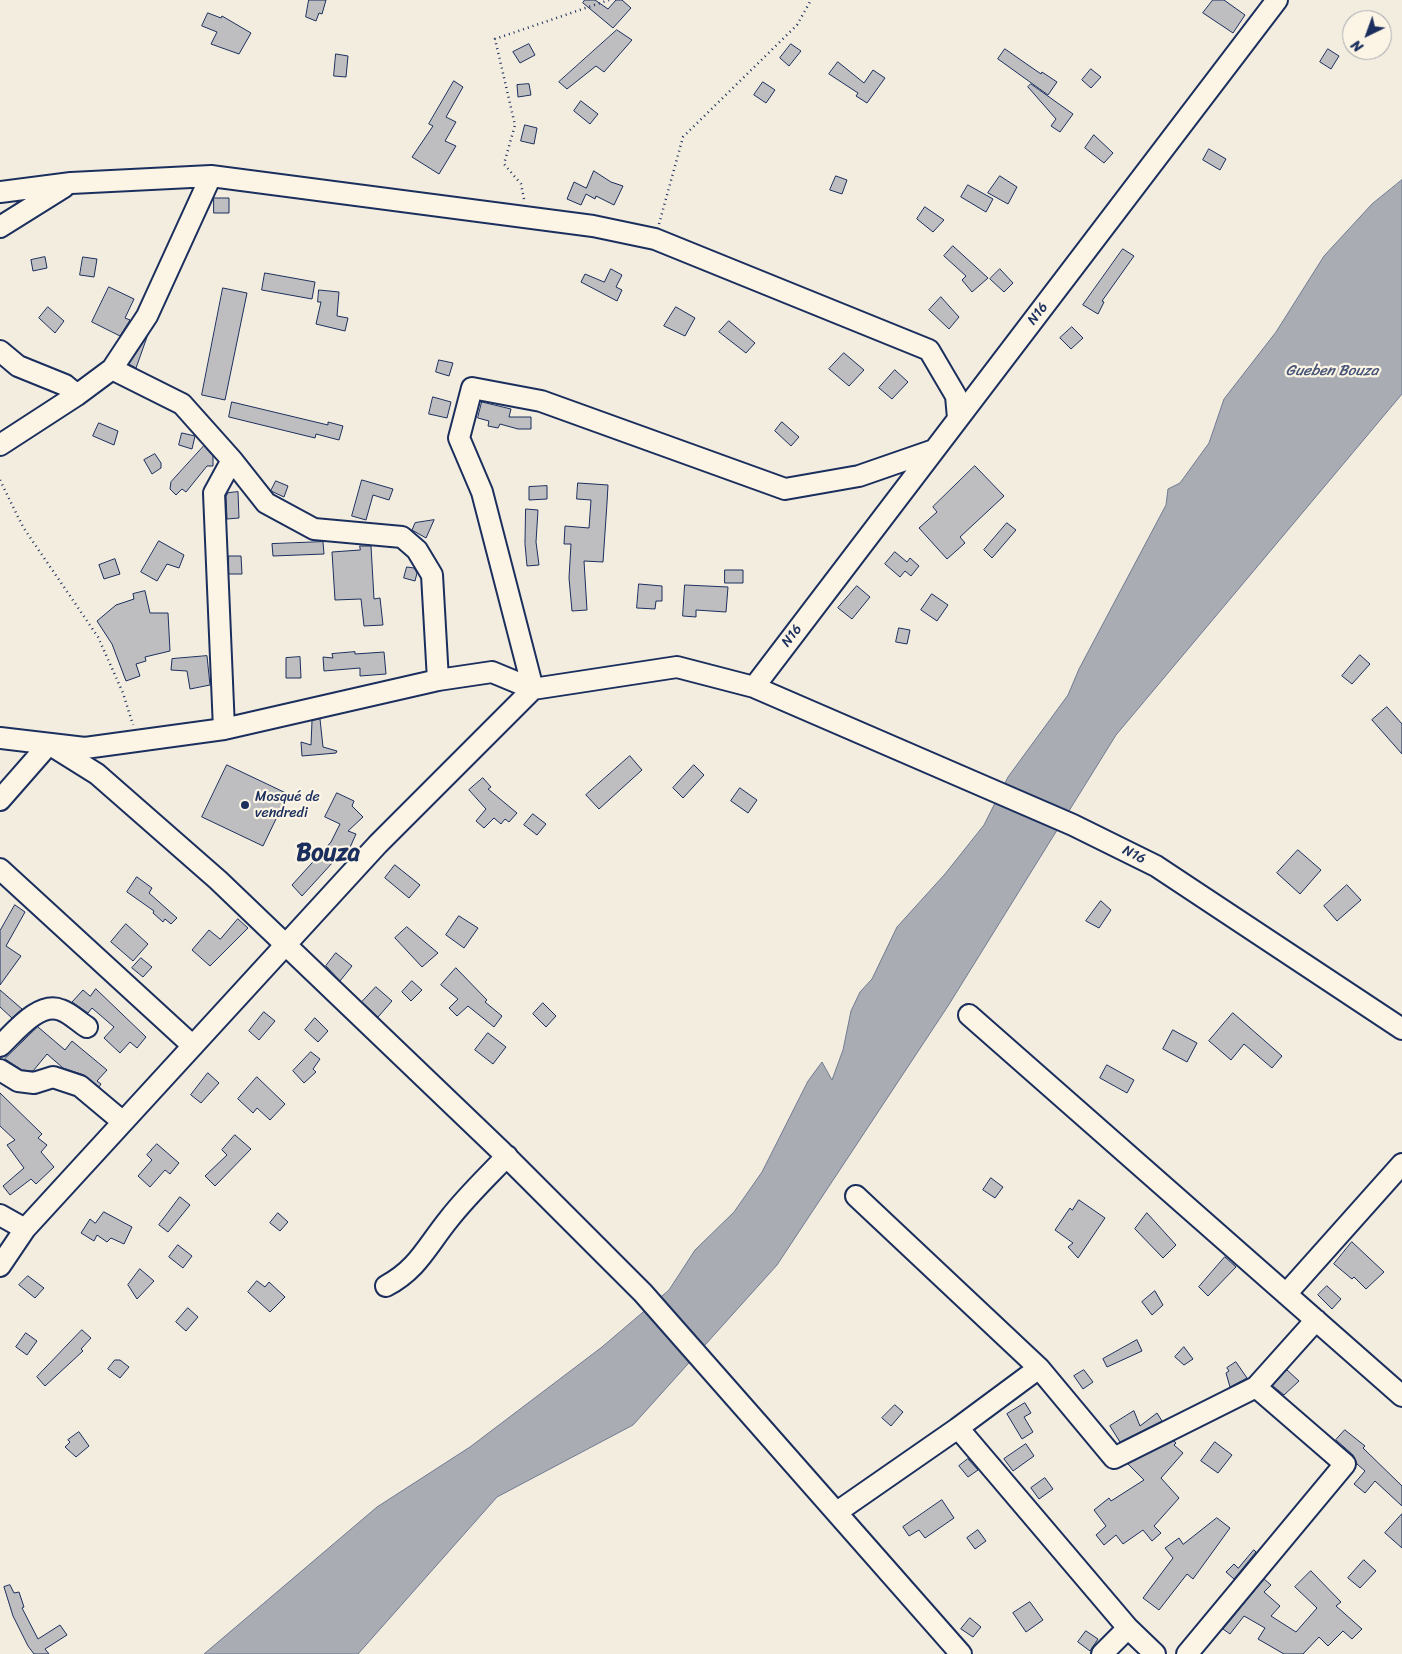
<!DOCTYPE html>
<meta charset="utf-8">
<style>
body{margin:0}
#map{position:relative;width:1402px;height:1654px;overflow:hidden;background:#f3ede0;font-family:Sriracha,sans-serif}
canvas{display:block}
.north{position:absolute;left:1342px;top:10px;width:50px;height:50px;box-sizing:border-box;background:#fcf5e5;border:1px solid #a2a6af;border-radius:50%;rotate:222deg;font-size:14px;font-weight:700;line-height:20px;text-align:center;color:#1b2f5e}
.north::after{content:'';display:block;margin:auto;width:18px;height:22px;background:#1b2f5e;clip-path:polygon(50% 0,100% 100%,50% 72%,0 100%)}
</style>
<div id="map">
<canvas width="1402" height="1654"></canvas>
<div class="north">N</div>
</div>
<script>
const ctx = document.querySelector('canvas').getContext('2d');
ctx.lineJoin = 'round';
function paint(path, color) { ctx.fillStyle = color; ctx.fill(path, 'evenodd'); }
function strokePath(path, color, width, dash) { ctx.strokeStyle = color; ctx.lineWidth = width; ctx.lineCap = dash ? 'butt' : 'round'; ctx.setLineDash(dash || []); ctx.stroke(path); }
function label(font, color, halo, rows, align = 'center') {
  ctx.font = font + ' Sriracha,sans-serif'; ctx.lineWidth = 4.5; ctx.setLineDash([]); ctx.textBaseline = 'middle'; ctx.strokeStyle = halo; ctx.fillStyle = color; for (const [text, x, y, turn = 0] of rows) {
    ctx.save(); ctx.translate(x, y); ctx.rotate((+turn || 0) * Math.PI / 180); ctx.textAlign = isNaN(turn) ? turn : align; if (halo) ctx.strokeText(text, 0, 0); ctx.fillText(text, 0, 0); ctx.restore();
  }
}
const water = new Path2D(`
 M1402,180V394L1116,735L948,1006L777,1265L633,1425L497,1497L358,1654H204L377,1507L470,1447L602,1347L669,1290L695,1250L734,1212L762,1172L808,1081L822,1062L832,1080L843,1050L851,1011L860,992L872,979L897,927L945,874L984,825L1008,777L1068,695L1079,669L1166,505L1168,489L1180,483L1209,443L1224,399L1276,332L1324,256L1372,204Z`);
paint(water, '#a9acb3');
strokePath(water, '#707a91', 1);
const building = new Path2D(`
 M309,0H326L322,14L319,13L316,21L306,17Z
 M585,0H595L608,9L616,0H622L631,8L613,28L583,3Z
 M1213,0H1224L1245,15L1233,33L1203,13Z
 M208,13L221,18L222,16L251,33L239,54L211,44L217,32L202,26Z
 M617,30L632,40L604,72L596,66L567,89L559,82Z
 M529,44L535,55L520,63L513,52Z
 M791,44L801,51L789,66L780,58Z
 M1005,49L1041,74L1042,72L1057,82L1048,95L998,59Z
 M1328,49L1339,56L1331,69L1320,62Z
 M336,54L348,56L346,77L334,76Z
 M838,62L864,83L873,70L885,78L867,103L856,96L858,93L829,74Z
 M1091,69L1101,77L1091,88L1082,80Z
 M454,81L463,87L446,117L456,122L445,141L456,146L439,174L412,157L433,126L429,124Z
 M763,82L775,90L766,103L754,95Z
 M529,84L531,95L518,97L517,85Z
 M1031,84L1073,114L1060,132L1051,126L1056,119L1028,87Z
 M581,101L598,114L590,124L574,111Z
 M525,125L537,128L534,144L521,141Z
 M1094,135L1113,153L1104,163L1085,148Z
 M1209,149L1226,159L1220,170L1203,160Z
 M594,171L611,182L623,186L614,205L596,196L595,199L586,194L581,205L567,199L574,182L586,188Z
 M836,176L847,180L842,194L830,190Z
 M1000,176L1017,187L1008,204L988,193Z
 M968,185L993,199L986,212L961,197Z
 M214,198H229V213H214Z
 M925,207L944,220L933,232L917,219Z
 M953,246L988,278L972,292L962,280L966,276L944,256Z
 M1123,249L1134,256L1102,301L1104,302L1098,314L1083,305Z
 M45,257L47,268L33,271L31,260Z
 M83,257L97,259L94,277L80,275Z
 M611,269L622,275L616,287L622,290L617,301L581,282L585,274L604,282Z
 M1000,269L1013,283L1004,292L990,279Z
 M265,273L315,282L312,299L262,290Z
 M109,287L134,299L125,318L130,320L120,336L92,322Z
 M223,288L247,293L225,400L202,395Z
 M319,290L339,292L337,316L348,318L345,331L316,324L321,302H318Z
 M941,297L959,317L949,329L929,310Z
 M48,307L64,321L55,333L39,318Z
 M676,307L695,318L685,336L664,326Z
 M729,321L755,343L746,353L719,332Z
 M1072,327L1083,338L1071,349L1060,338Z
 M147,337L136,368L129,364Z
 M844,353L864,370L849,386L829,369Z
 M439,360L453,363L449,376L436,372Z
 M895,370L908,382L892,399L879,388Z
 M433,397L451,402L447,418L429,414Z
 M232,402L328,425V422L343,426L339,440L316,434L315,438L229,417Z
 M482,402L511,409L509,417H531V429H518L500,424L498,428L488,426L489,421L478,418Z
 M782,422L799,437L791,446L775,431Z
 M99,423L118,431L114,445L93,436Z
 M182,433L195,436L192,449L179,445Z
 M204,446L213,456V466H207L186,492L182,489L176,495L170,489L171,482Z
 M155,454L161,463V468L152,474L144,460Z
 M975,466L1004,496L960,537L965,543L947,559L919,528L937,512L933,507Z
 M362,480L393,489L389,500L373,495L366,520L352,516Z
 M276,481L288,486L284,497L271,491Z
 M578,483L608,485L607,503L603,562L584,561L587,610L572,611L569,578L571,544H564L565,526L589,528L591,500L577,499Z
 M547,486V499L529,500V487Z
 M238,492L239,518L227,519L226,496L228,493Z
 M526,509L538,510L536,542L539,565L527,566L525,544Z
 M434,520L426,538L412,530L415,523Z
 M1007,523L1016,530L992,558L984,550Z
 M159,541L184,555L179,568L167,564L157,581L141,572Z
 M323,542L324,554L273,556L272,544Z
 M360,546H371L374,599L380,598L383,625L364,626L361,599L335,600L332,552L360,550Z
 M895,552L907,562L910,558L919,566L911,576L905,571L900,577L885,564Z
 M229,556H241L242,574H229Z
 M115,559L120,574L104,579L99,565Z
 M407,567L414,568L417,573L415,581L404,578Z
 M725,570H743V583H725Z
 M639,584L662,586V601H656L655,609L637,608Z
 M685,585L728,587L726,612L696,610V617L683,616Z
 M857,586L870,597L852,619L838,608Z
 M145,591L150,613H168L170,651L145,657L146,661L136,664L140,676L126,681L112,644L97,621L116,605L134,599L133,594Z
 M932,594L948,605L937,621L921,610Z
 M899,628L910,630L907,644L896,642Z
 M355,652V654L384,652L386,674L360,676V668L324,671L323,657L333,658L332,654Z
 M1360,655L1370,664L1352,684L1342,676Z
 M207,656L210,685L190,689L187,671L171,670L172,659Z
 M300,657L301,678H286V658Z
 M1387,707L1402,724V754L1372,720Z
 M320,719L323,747L337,751L336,753L302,756L301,742L311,745L312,721Z
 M630,756L642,770L599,809L586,795Z
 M227,765L288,794L263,846L202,817Z
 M694,765L704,775L683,798L673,788Z
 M483,778L491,787L488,789L517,813L509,822L505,819L501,824L494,818L484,828L476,821L486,809L469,790Z
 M740,788L757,800L748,813L731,801Z
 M337,793L354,801L352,806L363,817L348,831L356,834L348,852L344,850L302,896L292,885L331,842L340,824L325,817Z
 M533,814L546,824L537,835L524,825Z
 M1298,850L1321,870L1300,894L1277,873Z
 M395,865L420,885L409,898L385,878Z
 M137,877L152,888L149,893L177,918L171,924L165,919L163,922L153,913L154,911L127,892Z
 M1347,885L1361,900L1337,921L1324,906Z
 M1101,901L1111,910L1099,928L1086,921Z
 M15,905L25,912L6,946L21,956L0,985V931Z
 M459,916L478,928L464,948L446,935Z
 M238,919L248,928L210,966L192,950L209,930L220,939Z
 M126,924L148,944L133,961L111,942Z
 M407,927L438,953L422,967L395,938Z
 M336,953L352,966L340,981L326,966Z
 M141,958L152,967L143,977L132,968Z
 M456,968L487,1000L485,1002L502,1016L494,1027L468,1006L457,1016L449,1008L458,999L441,985Z
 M412,981L422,990L411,1001L402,992Z
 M376,987L392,1001L378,1017L362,1002Z
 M96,989L146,1037L137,1048L130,1042L120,1053L104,1038L114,1027L92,1008L88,1013L72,1002L83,990L90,996Z
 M0,990L22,1009L12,1018L0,1007Z
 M543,1003L556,1016L546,1027L533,1014Z
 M264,1012L275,1021L259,1040L249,1031Z
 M1233,1013L1282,1056L1272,1068L1244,1044L1231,1060L1209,1041Z
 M315,1018L328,1031L318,1042L305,1030Z
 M38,1027L65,1050L72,1041L107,1070L97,1081L101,1084L99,1087L84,1075L63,1068L47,1054L33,1071L22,1070L5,1059Z
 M1173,1030L1197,1043L1187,1062L1163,1049Z
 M488,1033L506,1047L493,1064L475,1050Z
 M311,1052L320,1059L313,1069L316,1072L304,1083L293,1071Z
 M1107,1065L1134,1080L1127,1093L1100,1078Z
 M208,1073L219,1083L201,1103L191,1095Z
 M257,1077L285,1104L270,1120L257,1108L253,1113L238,1099Z
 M0,1093L42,1134L38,1138L47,1145L41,1152L54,1167L36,1184L31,1179L10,1195L3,1186L24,1168L7,1145L15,1140L0,1126Z
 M235,1135L251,1149L215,1186L205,1176L227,1155L222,1150Z
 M157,1144L179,1163L170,1174L165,1170L150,1187L138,1176L152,1160L147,1155Z
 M991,1178L1003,1187L995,1198L983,1190Z
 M180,1197L190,1205L168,1232L159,1225Z
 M1079,1200L1105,1218L1078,1258L1068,1247L1073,1243L1055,1230L1070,1208L1072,1210Z
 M104,1212L132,1227L124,1244L111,1238L107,1242L97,1235L94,1241L81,1233L90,1219L95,1223Z
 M278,1213L288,1222L280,1231L270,1223Z
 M1147,1213L1176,1245L1163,1258L1135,1229Z
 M1352,1242L1384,1272L1366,1289L1354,1277L1352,1279L1334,1264Z
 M178,1245L192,1256L183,1268L169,1257Z
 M1225,1257L1236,1267L1208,1296L1199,1287Z
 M140,1269L154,1281L137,1299L128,1285Z
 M28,1276L44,1288L35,1298L19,1285Z
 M257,1281L265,1287L269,1282L285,1297L270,1312L248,1292Z
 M1327,1286L1341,1299L1332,1309L1318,1295Z
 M1155,1291L1163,1305L1152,1315L1142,1302Z
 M188,1308L198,1317L186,1331L176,1322Z
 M82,1330L91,1338L81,1349L83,1351L45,1386L37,1377Z
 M26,1333L37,1341L27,1355L16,1347Z
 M1137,1340L1142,1351L1107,1367L1103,1359Z
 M1184,1347L1193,1359L1184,1365L1175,1357Z
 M115,1360H120L129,1367L120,1378L108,1369Z
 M1236,1362L1247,1378L1230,1387L1226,1373L1229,1371L1227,1368Z
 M1084,1370L1093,1382L1083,1389L1074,1376Z
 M1287,1370L1299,1381L1284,1395L1273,1386Z
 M1025,1403L1031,1413L1024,1417L1033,1432L1022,1439L1007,1414Z
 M895,1405L903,1412L891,1426L882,1418Z
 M1134,1411L1140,1426L1157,1413L1162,1421L1120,1442L1110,1426Z
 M1345,1430L1365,1446L1363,1448L1402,1486V1506L1375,1481L1365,1493L1354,1484L1365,1471L1357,1464L1353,1455L1336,1440Z
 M79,1432L89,1446L76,1457L65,1447L70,1442L68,1440Z
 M1174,1441L1176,1443L1174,1445L1183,1453L1161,1478L1179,1498L1154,1526L1161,1533L1152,1541L1143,1530L1123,1544L1116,1535L1104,1545L1096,1535L1106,1526L1094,1510L1109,1498L1111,1501L1144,1480L1128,1464Z
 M1215,1442L1232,1455L1218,1473L1201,1461Z
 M1026,1444L1034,1456L1013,1471L1004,1459Z
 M968,1459L978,1470L968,1477L959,1466Z
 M1045,1478L1053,1489L1039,1499L1031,1488Z
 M942,1500L954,1518L925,1538L919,1530L909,1536L903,1527Z
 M1402,1514V1548L1385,1533Z
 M1217,1518L1230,1528L1193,1579L1187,1574L1159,1610L1143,1598L1173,1558L1165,1548L1179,1538L1183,1544Z
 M978,1530L986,1541L975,1549L967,1538Z
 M1254,1550L1256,1552L1234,1579L1226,1572L1234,1564L1238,1568Z
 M1364,1560L1376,1571L1360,1588L1348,1578Z
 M1311,1571L1341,1602L1336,1606L1362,1629L1352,1639L1343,1631L1328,1646L1319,1637L1303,1654H1284L1258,1639L1265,1628L1244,1616L1230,1634L1223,1629L1264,1579L1271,1585L1264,1592L1280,1606L1271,1616L1296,1632L1317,1608L1295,1587Z
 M10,1585L14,1593L19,1592L24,1607L22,1608L38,1639L60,1625L67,1635L45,1649L49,1654H34L28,1646L13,1616L4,1587Z
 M1030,1602L1043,1620L1026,1632L1013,1613Z
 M970,1618L981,1627L973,1637L961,1629Z
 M1086,1631L1098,1639L1090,1651L1078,1642Z`);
paint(building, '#bebec0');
strokePath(building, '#1b2f5e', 1);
const minor = new Path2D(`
 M1277,0L754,687L1073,825L1156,866L1402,1029
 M0,192L71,183L211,176L593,226L655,239L929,350L956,396L958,418
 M0,227L64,187
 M0,351L18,366L65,385L77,395
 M112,369L182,404L232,460L214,493L224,729
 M0,445L77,395L112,369L147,316L211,176
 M232,460L266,503L314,529L402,537L417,550L432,575L438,680
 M533,689L482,492L459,438L472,388L541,401L785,489L859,476L934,450
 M0,738L85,748L224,729L438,680L492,672L533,689L677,667L754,687
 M0,800L49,744L97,774L218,880L501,1151L643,1293L961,1654
 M0,869L193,1046
 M969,1015L1402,1396
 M0,1046C15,1032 39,1001 61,1010C70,1013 79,1022 87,1027
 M0,1070L18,1081L34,1083L53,1077L80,1086L123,1122
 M856,1196L1039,1368
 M0,1215L25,1229
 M0,1266L25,1229L378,844L533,689
 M386,1286C418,1269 427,1246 449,1219C466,1197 487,1177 507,1156
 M1286,1294L1402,1164
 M958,1428L1039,1368L1114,1458L1256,1387L1316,1320
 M837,1512L958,1428L1128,1628
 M1102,1654L1128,1628L1155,1654
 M1187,1654L1345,1464L1256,1387`);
strokePath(minor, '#1b2f5e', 24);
strokePath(new Path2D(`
 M524,199L521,184L504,164L515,125L495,39L609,0
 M659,224L683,137L797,25L811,0
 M0,480L23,527L98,637L123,693L133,725`), '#1b2f5e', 2.5, [1, 4]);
strokePath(minor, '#fcf5e5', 20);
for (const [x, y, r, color] of [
 [245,805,5,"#1b2f5e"]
]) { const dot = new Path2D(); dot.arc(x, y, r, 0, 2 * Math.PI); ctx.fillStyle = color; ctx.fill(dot); strokePath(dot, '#fcf5e5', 2); }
label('14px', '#1b2f5e', '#fcf5e5', [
 ["N16",1038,314,-53],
 ["N16",792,636,-53],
 ["N16",1134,855,27]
]);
label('14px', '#1b2f5e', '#fcf5e5', [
 ["Mosqué de",255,797],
 ["vendredi",255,813]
], 'left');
label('italic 15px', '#465478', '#fcf5e5', [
 ["Gueben Bouza",1332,371]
]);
label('bold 24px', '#1b2f5e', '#fcf5e5', [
 ["Bouza",328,854]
]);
</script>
